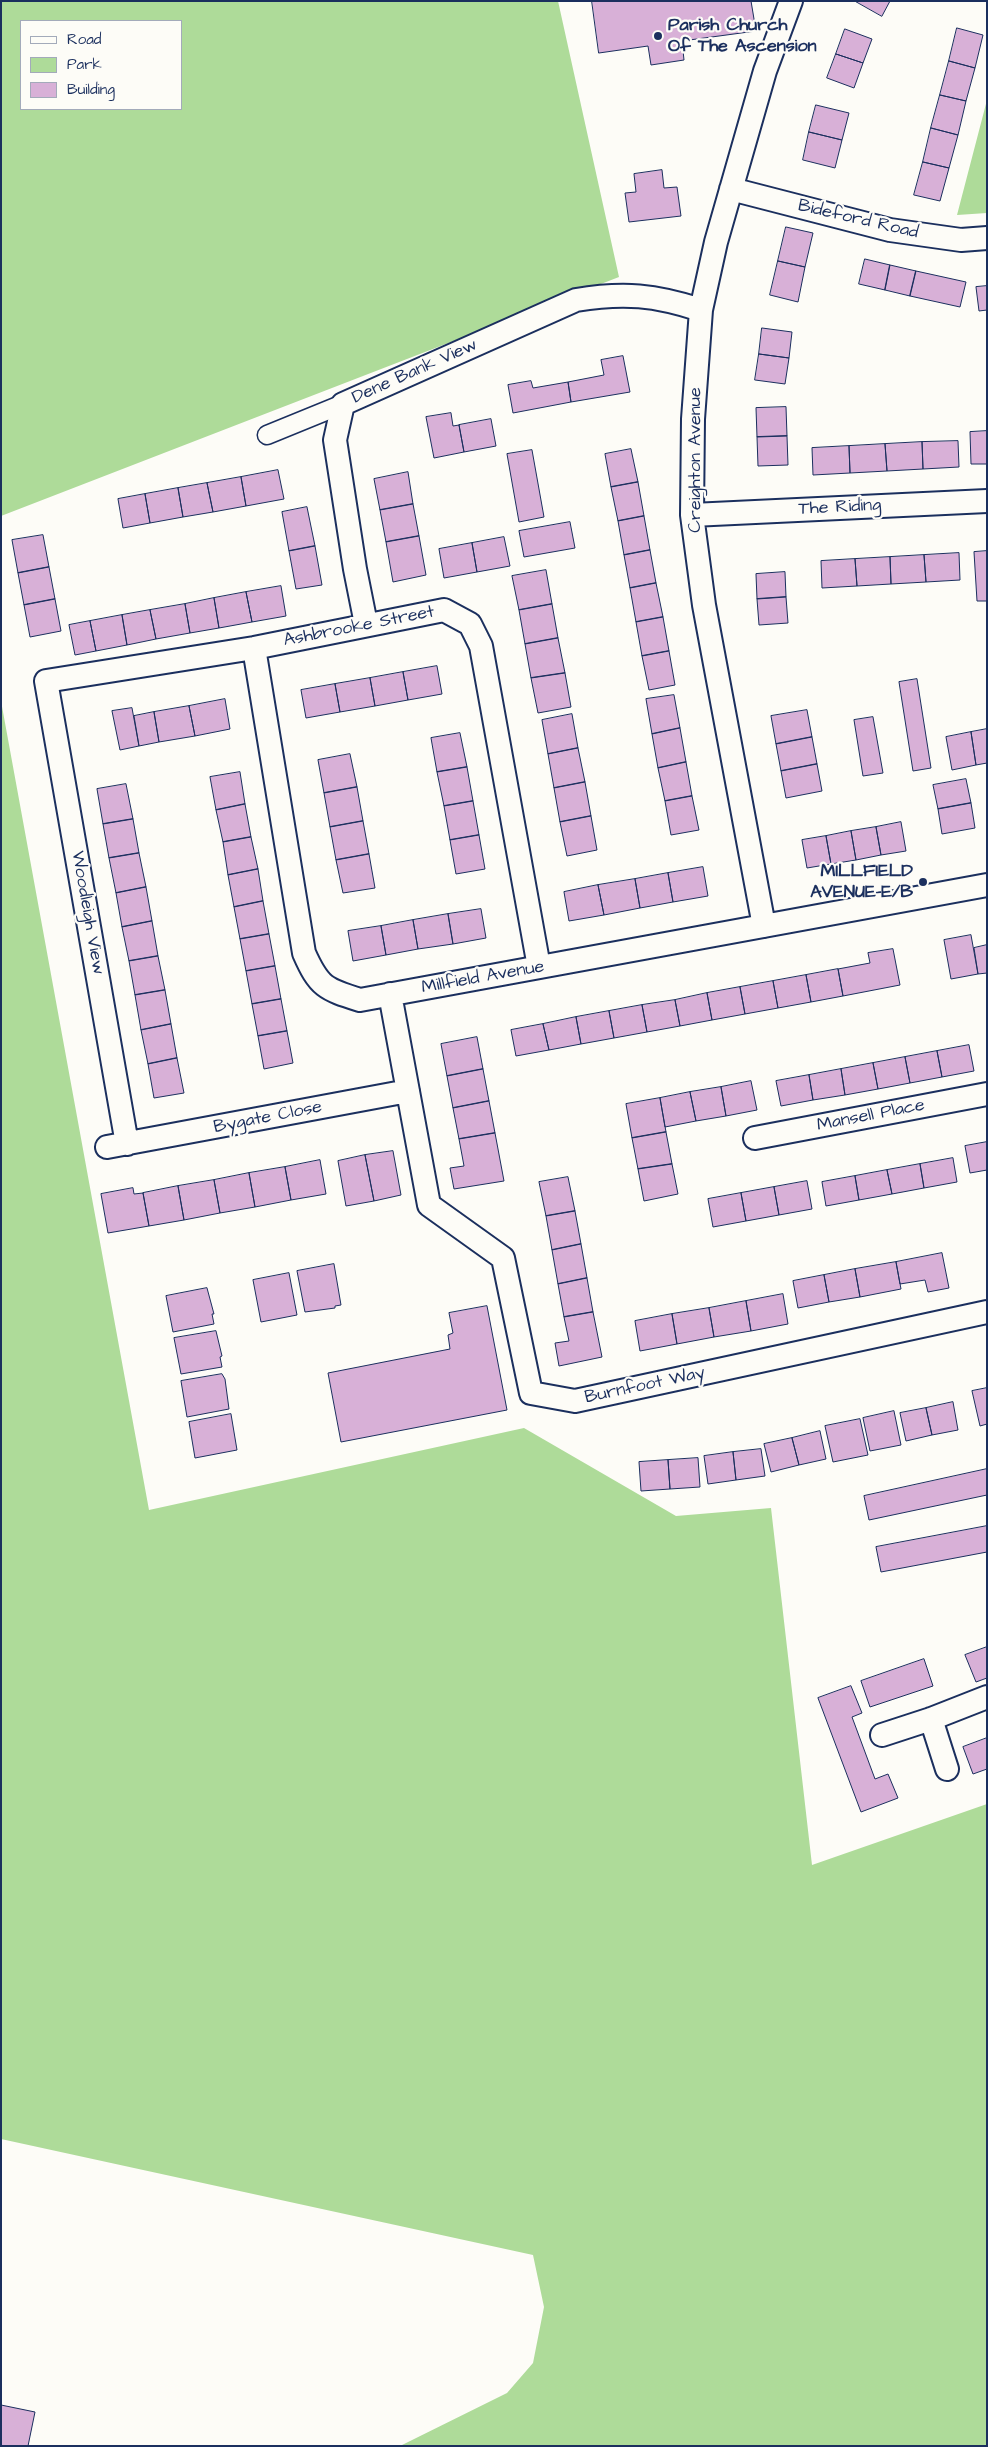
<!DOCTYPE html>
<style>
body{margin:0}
#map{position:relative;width:988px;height:2447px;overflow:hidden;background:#fdfcf7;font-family:"Architects Daughter",sans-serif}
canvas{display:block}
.frame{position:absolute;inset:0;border:2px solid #1b2f5e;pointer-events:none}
.legend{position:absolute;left:20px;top:20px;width:162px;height:90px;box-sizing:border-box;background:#fdfcf7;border:1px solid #a3aaba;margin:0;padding:6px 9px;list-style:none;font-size:15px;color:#1b2f5e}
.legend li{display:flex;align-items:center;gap:10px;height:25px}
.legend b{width:25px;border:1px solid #a3aaba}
</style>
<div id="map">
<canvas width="988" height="2447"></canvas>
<div class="frame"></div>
<ul class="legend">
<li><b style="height:6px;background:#fdfcf7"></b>Road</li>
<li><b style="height:14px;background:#aedb99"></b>Park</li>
<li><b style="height:14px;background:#d8b0d7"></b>Building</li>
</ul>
</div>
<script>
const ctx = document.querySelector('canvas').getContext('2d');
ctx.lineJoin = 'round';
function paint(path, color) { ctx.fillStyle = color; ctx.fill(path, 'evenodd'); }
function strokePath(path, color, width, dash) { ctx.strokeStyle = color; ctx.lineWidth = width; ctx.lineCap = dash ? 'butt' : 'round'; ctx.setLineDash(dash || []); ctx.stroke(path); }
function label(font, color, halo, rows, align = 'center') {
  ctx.font = font + ' "Architects Daughter",sans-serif'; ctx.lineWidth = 4.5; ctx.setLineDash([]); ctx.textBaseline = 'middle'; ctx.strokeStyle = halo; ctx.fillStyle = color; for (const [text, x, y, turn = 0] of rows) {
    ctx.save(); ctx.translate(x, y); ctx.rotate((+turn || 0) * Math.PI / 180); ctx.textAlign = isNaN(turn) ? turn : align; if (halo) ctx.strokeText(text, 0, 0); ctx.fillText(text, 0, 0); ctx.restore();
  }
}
paint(new Path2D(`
 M1,1H558L619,277L1,516ZM21,21H181V109H21Z
 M987,100V213L957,215Z
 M1,701L149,1510L524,1428L676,1516L771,1508L812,1865L987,1804V2446H400L507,2393L533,2363L544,2307L533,2255L1,2139Z`), '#aedb99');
const building = new Path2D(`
 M592,1H751L756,31L682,41L684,60L651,65L648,46L599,53Z
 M855,1H890L882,16Z
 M957,28L983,35L975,68L949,61Z
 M845,29L872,39L863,63L836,54Z
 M836,54L863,63L854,88L827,78Z
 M949,61L975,68L966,101L940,95Z
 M940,95L966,101L958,135L931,128Z
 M816,105L849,113L842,140L809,132Z
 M931,128L958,135L949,168L923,162Z
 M809,132L842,140L835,168L803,160Z
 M923,162L949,168L940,201L914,195Z
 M662,170L664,188L677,187L681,216L629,222L625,193L636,192L634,174Z
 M786,227L813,233L805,267L778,261Z
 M865,259L890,265L885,290L859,284Z
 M778,261L805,267L798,302L770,295Z
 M890,265L916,271L910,296L885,290Z
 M916,271L966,282L960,307L910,296Z
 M987,286V310L979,311L976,287Z
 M762,328L792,332L789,358L759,354Z
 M759,354L789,358L785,384L755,380Z
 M623,356L630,392L571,402L568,382L604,375L601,360Z
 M531,381L533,388L568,382L571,402L513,413L508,385Z
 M786,407L787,436L757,437L756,408Z
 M451,413L453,426L459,425L464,452L434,458L426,417Z
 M491,419L496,446L464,452L459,425Z
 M987,431V464H971L970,432Z
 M787,436L788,465L758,466L757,437Z
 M958,441L959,467L923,469L922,442Z
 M922,442L923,469L887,471L885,444Z
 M885,444L887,471L850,473L849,446Z
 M849,446L850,473L813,475L812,448Z
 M631,449L638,482L611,487L605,454Z
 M532,450L544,517L519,522L507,454Z
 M278,470L284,499L246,506L241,477Z
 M408,472L413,504L380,510L374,479Z
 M241,477L246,506L213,512L207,483Z
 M638,482L644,516L618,521L611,487Z
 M207,483L213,512L183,517L178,488Z
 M178,488L183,517L150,523L145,494Z
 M145,494L150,523L123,528L118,499Z
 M413,504L419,536L386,542L380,510Z
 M307,507L315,546L289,551L282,512Z
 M644,516L650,550L624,555L618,521Z
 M570,522L575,548L524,557L519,531Z
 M43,535L49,567L18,573L12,540Z
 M419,536L426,575L393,582L386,542Z
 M504,537L510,566L477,572L472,543Z
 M472,543L477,572L444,578L439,549Z
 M315,546L322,585L296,589L289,551Z
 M650,550L656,583L630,588L624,555Z
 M987,551V601H977L974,552Z
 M959,553L960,580L926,582L924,555Z
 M924,555L926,582L891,584L890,557Z
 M890,557L891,584L857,586L855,559Z
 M855,559L857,586L822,588L821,561Z
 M49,567L55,599L24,605L18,573Z
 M546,570L552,604L519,610L512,576Z
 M785,572L786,597L757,599L756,574Z
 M656,583L663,617L636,622L630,588Z
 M281,586L286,616L252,622L246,592Z
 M246,592L252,622L219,628L214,598Z
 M786,597L788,623L759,625L757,599Z
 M214,598L219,628L190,633L185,604Z
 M55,599L61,631L30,637L24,605Z
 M185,604L190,633L156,639L150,610Z
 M552,604L558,638L525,644L519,610Z
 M150,610L156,639L127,645L122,615Z
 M122,615L127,645L96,651L90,621Z
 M663,617L669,651L642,656L636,622Z
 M90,621L96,651L75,655L69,625Z
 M558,638L565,673L531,678L525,644Z
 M669,651L675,685L649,690L642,656Z
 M437,666L442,694L408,700L403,672Z
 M403,672L408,700L375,706L370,678Z
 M565,673L571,707L538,713L531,678Z
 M370,678L375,706L340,712L335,684Z
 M917,679L931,768L913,771L899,682Z
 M335,684L340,712L306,718L301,690Z
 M674,695L680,728L652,734L646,699Z
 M225,699L230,729L195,736L189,706Z
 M189,706L195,736L159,742L154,712Z
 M132,708L139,746L120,750L112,711Z
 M807,710L812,737L776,744L771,716Z
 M154,712L159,742L139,746L134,716Z
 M572,714L578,748L548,754L542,720Z
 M873,717L883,773L863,776L854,720Z
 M680,728L686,762L658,768L652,734Z
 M987,729V763L976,765L971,732Z
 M971,732L976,765L952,770L946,737Z
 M460,733L467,767L437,772L431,738Z
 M812,737L817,764L781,771L776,744Z
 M578,748L585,782L554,788L548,754Z
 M350,754L357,787L324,793L318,760Z
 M686,762L692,796L665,801L658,768Z
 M817,764L822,791L786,798L781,771Z
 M467,767L473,801L444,806L437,772Z
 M240,772L245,804L216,810L210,777Z
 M966,779L971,803L938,809L933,785Z
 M585,782L591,816L560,822L554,788Z
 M126,784L133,819L103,824L97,789Z
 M357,787L363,821L330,827L324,793Z
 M692,796L699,830L671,835L665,801Z
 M473,801L479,835L450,840L444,806Z
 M971,803L975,828L942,834L938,809Z
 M245,804L251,837L223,842L216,810Z
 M591,816L597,850L567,856L560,822Z
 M133,819L139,853L109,858L103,824Z
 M363,821L369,854L336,860L330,827Z
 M901,822L906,851L881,855L876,827Z
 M876,827L881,855L856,860L851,831Z
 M851,831L856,860L831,864L826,836Z
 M479,835L485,869L456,874L450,840Z
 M826,836L831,864L807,868L802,840Z
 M251,837L258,869L228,875L223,842Z
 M139,853L146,887L116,893L109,858Z
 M369,854L375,888L343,893L336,860Z
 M703,867L708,896L673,902L668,873Z
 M258,869L263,901L234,907L228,875Z
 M668,873L673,902L640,908L635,879Z
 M635,879L640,908L604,915L598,885Z
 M598,885L604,915L569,921L564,892Z
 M146,887L152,921L122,927L116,893Z
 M263,901L269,934L240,939L234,907Z
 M481,909L486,938L453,944L448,914Z
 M448,914L453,944L418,949L413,920Z
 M413,920L418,949L386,955L381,926Z
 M152,921L158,956L129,961L122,927Z
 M381,926L386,955L353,961L348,931Z
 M269,934L275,966L246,971L240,939Z
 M971,935L978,974L951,979L944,940Z
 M987,945V973L978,974L974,948Z
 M893,949L900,985L843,996L838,969L870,963L868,953Z
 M158,956L165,990L135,995L129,961Z
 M275,966L281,999L252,1004L246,971Z
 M838,969L843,996L811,1002L806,975Z
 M806,975L811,1002L778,1008L773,981Z
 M773,981L778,1008L745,1014L740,987Z
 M740,987L745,1014L712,1020L707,993Z
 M165,990L171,1024L141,1030L135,995Z
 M707,993L712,1020L680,1026L675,1000Z
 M281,999L287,1031L258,1036L252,1004Z
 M675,1000L680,1026L647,1032L642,1005Z
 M642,1005L647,1032L614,1038L609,1011Z
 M609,1011L614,1038L581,1044L576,1017Z
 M576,1017L581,1044L549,1050L543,1024Z
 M171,1024L177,1058L148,1064L141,1030Z
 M543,1024L549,1050L516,1056L511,1030Z
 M287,1031L293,1063L264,1069L258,1036Z
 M477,1037L483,1069L447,1076L441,1044Z
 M969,1045L974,1071L942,1077L937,1051Z
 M937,1051L942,1077L910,1083L905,1057Z
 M905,1057L910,1083L878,1089L873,1063Z
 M177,1058L184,1093L154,1098L148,1064Z
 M873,1063L878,1089L845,1095L841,1069Z
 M483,1069L489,1101L453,1108L447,1076Z
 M841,1069L845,1095L813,1100L809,1075Z
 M809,1075L813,1100L781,1106L776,1081Z
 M751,1081L757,1110L726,1116L721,1087Z
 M721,1087L726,1116L696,1121L690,1092Z
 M690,1092L696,1121L665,1127L660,1098Z
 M660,1098L666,1132L632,1138L626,1104Z
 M489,1101L495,1133L459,1139L453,1108Z
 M666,1132L672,1164L638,1169L632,1138Z
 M495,1133L504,1181L454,1189L450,1168L464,1166L459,1139Z
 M987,1142V1170L970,1173L965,1146Z
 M393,1151L401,1195L374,1201L365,1155Z
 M365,1155L374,1201L346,1206L338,1161Z
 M953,1158L957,1182L924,1188L920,1164Z
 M320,1160L326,1194L291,1200L285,1167Z
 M672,1164L678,1194L644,1201L638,1169Z
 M920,1164L924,1188L892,1194L887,1170Z
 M285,1167L291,1200L255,1207L249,1173Z
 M887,1170L892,1194L859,1200L855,1176Z
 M249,1173L255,1207L220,1213L214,1180Z
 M855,1176L859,1200L826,1206L822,1182Z
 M568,1177L575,1211L546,1216L539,1182Z
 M214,1180L220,1213L184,1220L178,1186Z
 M807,1181L812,1209L779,1215L774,1187Z
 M178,1186L184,1220L149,1226L143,1193Z
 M774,1187L779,1215L746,1221L741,1193Z
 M133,1188L134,1194L143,1193L149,1226L108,1233L101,1194Z
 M741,1193L746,1221L713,1227L708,1199Z
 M575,1211L581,1244L552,1250L546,1216Z
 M581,1244L587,1278L558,1284L552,1250Z
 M942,1253L949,1288L928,1292L925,1280L900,1284L896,1262Z
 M896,1262L901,1289L860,1297L855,1269Z
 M334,1264L341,1305L335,1306V1308L305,1312L297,1271Z
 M855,1269L860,1297L829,1302L824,1275Z
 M289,1273L297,1315L261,1322L253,1280Z
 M824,1275L829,1302L798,1308L793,1281Z
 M587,1278L593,1312L564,1317L558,1284Z
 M207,1288L214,1314H212L214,1324L173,1332L166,1296Z
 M783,1294L788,1324L751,1331L746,1301Z
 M746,1301L751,1331L714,1337L709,1308Z
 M487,1306L507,1410L341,1442L328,1373L450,1349L448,1335L453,1333L449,1313Z
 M709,1308L714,1337L677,1344L672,1314Z
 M593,1312L602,1357L559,1366L555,1343L569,1341L564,1317Z
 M672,1314L677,1344L640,1351L635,1321Z
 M216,1331L222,1356L220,1357L222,1367L181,1374L174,1338Z
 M222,1374L225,1379L229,1409L187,1417L181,1381Z
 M987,1388V1424L980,1426L972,1391Z
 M953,1402L958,1430L932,1435L926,1408Z
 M926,1408L932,1435L906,1441L900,1413Z
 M894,1411L901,1445L870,1451L863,1418Z
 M231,1414L237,1450L195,1458L189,1422Z
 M860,1419L868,1455L833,1462L825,1426Z
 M820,1431L826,1459L799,1465L792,1438Z
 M792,1438L799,1465L771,1472L764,1444Z
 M761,1449L765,1476L736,1480L733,1452Z
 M733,1452L736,1480L708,1484L704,1456Z
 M698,1458L700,1487L670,1489L668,1460Z
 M668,1460L670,1489L641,1491L639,1462Z
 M987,1469V1495L869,1520L864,1496Z
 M987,1526V1552L881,1572L876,1547Z
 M987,1647V1678L976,1682L965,1655Z
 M924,1659L933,1686L870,1707L861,1681Z
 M851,1686L862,1713L852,1717L875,1779L888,1774L898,1798L861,1812L818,1698Z
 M987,1738V1769L973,1774L963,1747Z
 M1,2405L35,2412L28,2446H1Z`);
paint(building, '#d8b0d7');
strokePath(building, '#1b2f5e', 1);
const pedestrian = new Path2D(`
 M267,435L343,404`);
const minor = new Path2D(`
 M731,189L890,230L961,240L987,238
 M692,515L987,501
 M366,624L355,569L335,440L343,404L576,300C624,292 655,295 701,310
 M254,648L304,953C319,987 325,989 360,1000L987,885
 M764,926L704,605L692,515L693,419L701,310L716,242L765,71L791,1
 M390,994L429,1205L503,1258L531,1393L575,1401L987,1312
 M755,1138L987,1094
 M127,1144L46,681L254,648L444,610L470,624L481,646L539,967
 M107,1147L408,1091
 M931,1719L947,1769
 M882,1735L931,1719L987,1697`);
strokePath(pedestrian, '#1b2f5e', 21);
strokePath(minor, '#1b2f5e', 26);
strokePath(pedestrian, '#fdfcf7', 18);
strokePath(minor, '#fdfcf7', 22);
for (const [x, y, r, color] of [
 [658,36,5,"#1b2f5e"],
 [923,882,5,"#1b2f5e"]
]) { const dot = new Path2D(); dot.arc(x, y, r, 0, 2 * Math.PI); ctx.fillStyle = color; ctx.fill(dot); strokePath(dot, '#fdfcf7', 2); }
label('bold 18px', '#1b2f5e', '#fdfcf7', [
 ["Parish Church",668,26],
 ["Of The Ascension",668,47],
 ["MILLFIELD",913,872,"right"],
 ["AVENUE-E/B",913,893,"right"]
], 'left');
label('18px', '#1b2f5e', '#fdfcf7', [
 ["Bideford Road",858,220,13],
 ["Dene Bank View",415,372,-24],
 ["Creighton Avenue",696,460,-90],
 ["The Riding",840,508,-3],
 ["Ashbrooke Street",359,627,-11],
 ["Woodleigh View",87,913,80],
 ["Millfield Avenue",483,978,-10],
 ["Mansell Place",871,1116,-11],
 ["Bygate Close",268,1118,-11],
 ["Burnfoot Way",645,1386,-12]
]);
</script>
